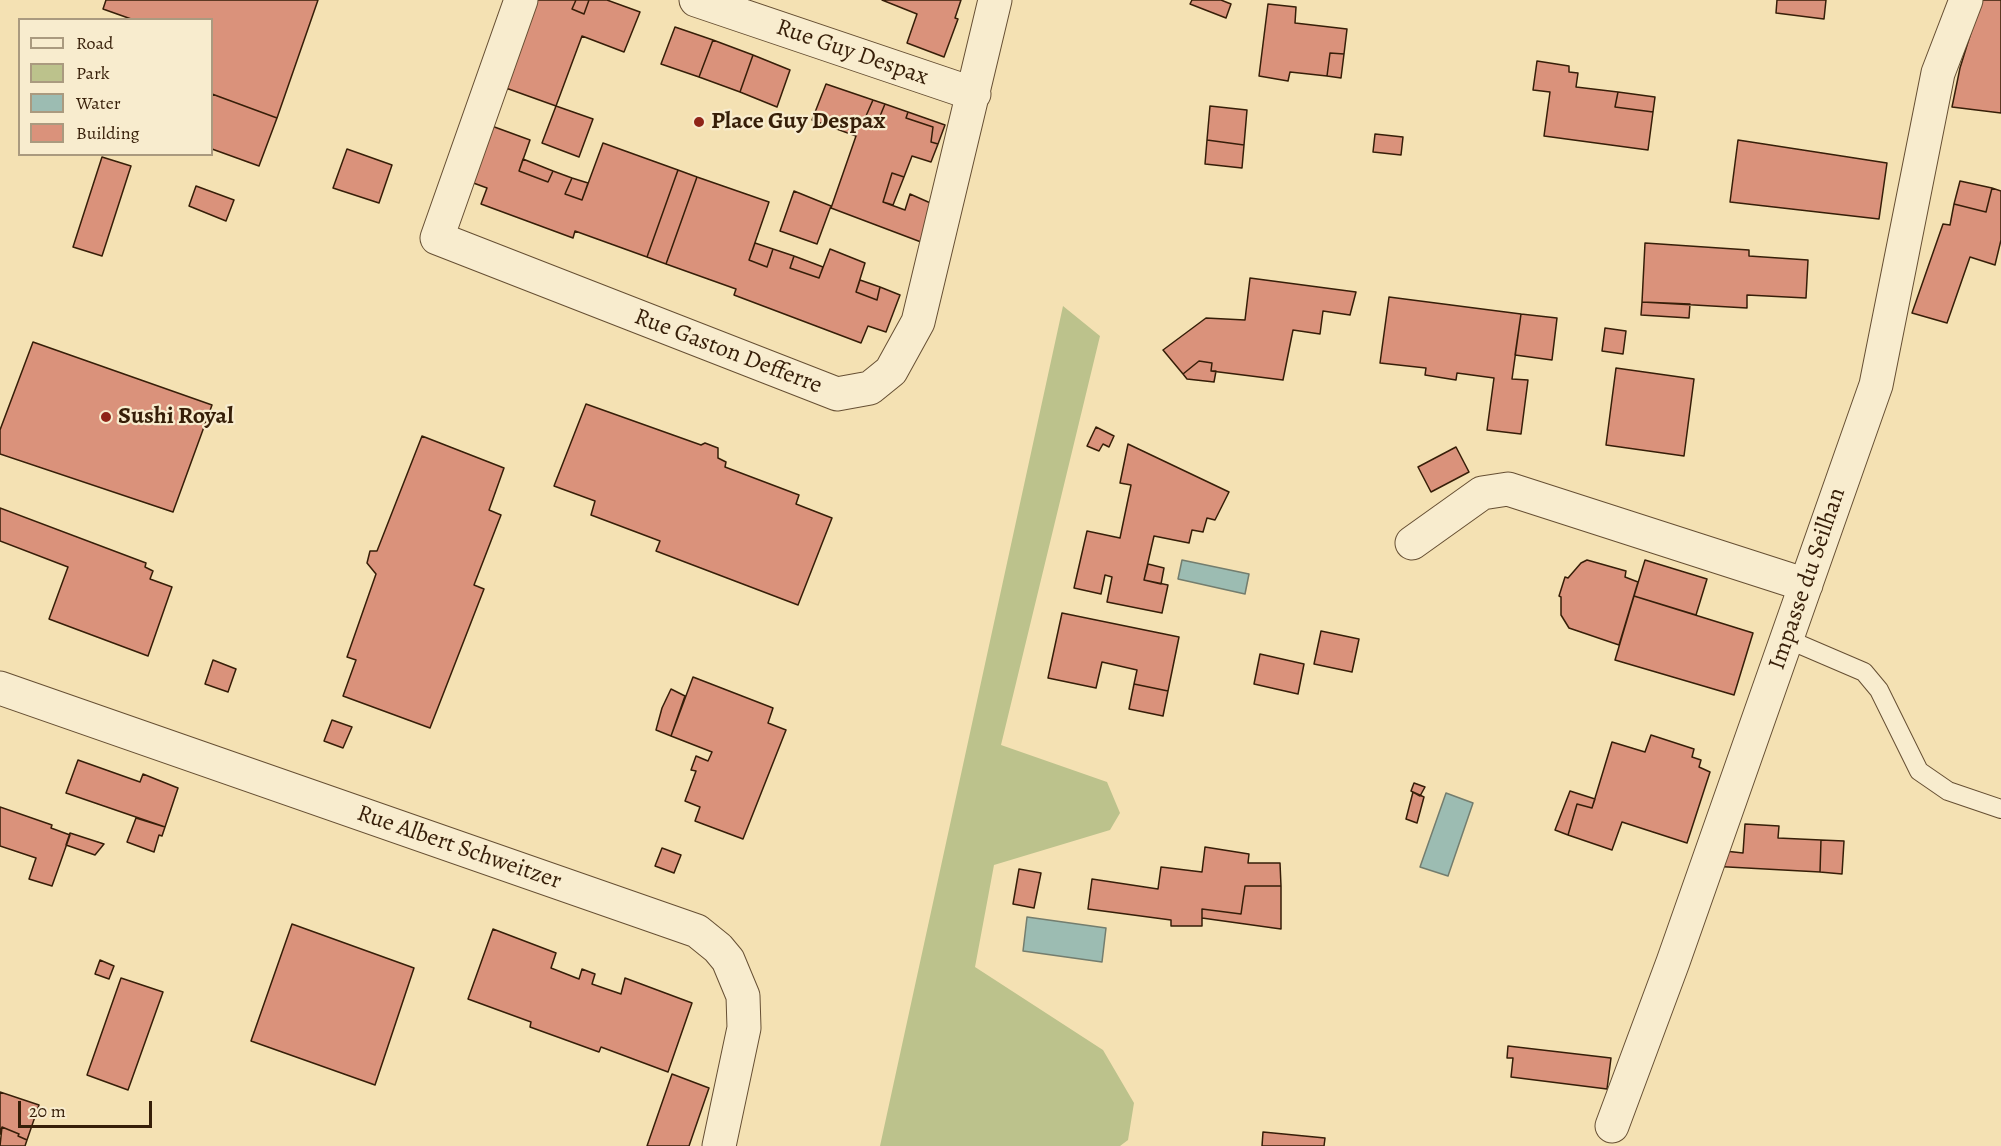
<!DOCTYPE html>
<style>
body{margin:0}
#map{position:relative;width:2001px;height:1146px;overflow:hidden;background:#f4e1b3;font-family:Alegreya,serif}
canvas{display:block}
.legend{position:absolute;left:18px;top:18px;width:195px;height:138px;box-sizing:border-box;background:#f8ecce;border:2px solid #aa9a7f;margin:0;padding:8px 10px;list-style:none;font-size:18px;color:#361e08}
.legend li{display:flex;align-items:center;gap:12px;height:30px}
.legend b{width:30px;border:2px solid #aa9a7f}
.scale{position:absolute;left:18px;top:1101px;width:134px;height:27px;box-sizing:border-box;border:3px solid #361e08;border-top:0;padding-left:8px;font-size:18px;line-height:21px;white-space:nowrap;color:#361e08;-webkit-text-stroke:4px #f8ecce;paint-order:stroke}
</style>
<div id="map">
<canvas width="2001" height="1146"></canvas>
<ul class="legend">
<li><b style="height:8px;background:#f8ecce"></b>Road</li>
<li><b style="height:16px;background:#bcc28c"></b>Park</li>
<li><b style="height:16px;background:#9cbcb2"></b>Water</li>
<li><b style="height:16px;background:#da927b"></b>Building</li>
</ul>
<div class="scale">20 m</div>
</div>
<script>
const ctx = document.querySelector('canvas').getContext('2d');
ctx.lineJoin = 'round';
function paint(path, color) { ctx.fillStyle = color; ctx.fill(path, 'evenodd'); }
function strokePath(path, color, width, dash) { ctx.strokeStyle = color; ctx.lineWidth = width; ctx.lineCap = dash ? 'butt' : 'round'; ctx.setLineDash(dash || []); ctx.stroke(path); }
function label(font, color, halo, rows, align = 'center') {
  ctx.font = font + ' Alegreya,serif'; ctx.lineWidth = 4.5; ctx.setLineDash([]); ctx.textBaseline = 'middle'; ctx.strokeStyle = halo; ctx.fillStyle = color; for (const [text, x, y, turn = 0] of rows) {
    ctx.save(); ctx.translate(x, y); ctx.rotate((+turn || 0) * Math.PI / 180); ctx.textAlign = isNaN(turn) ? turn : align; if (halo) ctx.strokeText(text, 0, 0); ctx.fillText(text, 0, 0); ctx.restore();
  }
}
paint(new Path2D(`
 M1063,306L1100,336L1001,745L1107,782L1120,813L1110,830L994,865L975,967L1103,1050L1134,1103L1128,1140L1120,1146H880Z`), '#bcc28c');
const water = new Path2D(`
 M1182,560L1249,574L1245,594L1178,579Z
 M1446,793L1473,803L1448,876L1420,867Z
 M1027,917L1106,928L1102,962L1023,951Z`);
paint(water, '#9cbcb2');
strokePath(water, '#737d6e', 1.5);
const building = new Path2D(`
 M106,0H318L277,118L212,94V20H134L103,9Z
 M534,0H576L572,9L584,14L589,0H607L640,12L624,52L582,36L556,106L503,87Z
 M576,0H589L584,14L572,9Z
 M882,0H961L955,18L958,19L944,57L907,43L917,14Z
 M1192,0H1221L1231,4L1226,18L1190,4Z
 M1777,0H1826L1824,19L1776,13Z
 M1981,0H2001V113L1952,107L1960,68Z
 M1268,4L1296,7L1295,23L1347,29L1344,54L1330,53L1327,76L1290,72L1288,81L1259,76Z
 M675,27L713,40L699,77L661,64Z
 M713,40L753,55L740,92L699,77Z
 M1330,53L1344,54L1341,78L1327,76Z
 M753,55L790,70L777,107L740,92Z
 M1537,61L1569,66V72L1578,73L1576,87L1618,92L1615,107L1653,112L1648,150L1544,136L1550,92L1533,90Z
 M826,84L873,100L866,116L878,121L885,104L908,112L906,118L933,127L931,142L938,144L931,162L912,156L904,177L892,173L883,202L905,210L910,194L935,205L921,242L831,208L856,136L812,120Z
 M1618,92L1655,97L1653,112L1615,107Z
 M212,94L277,118L259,166L212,149Z
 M873,100L885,104L878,121L866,116Z
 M556,106L593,119L579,157L542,143Z
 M1210,106L1247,110L1244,145L1207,140Z
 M908,112L945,125L938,144L931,142L933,127L906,118Z
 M489,125L530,140L519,171L548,182L553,171L572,178L565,194L582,200L603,143L678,170L647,257L575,231L573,238L481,204L487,188L468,181Z
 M1375,134L1403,137L1401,155L1373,152Z
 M1207,140L1244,145L1242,168L1205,164Z
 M1738,140L1887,163L1879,219L1730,202Z
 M347,149L392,165L379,203L333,188Z
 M102,157L131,166L102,256L73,247Z
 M523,159L553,171L548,182L519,171Z
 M678,170L697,177L666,264L647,257Z
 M892,173L904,177L893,205L883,202Z
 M697,177L769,202L749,260L767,267L773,249L794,256L790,268L819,278L830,249L865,263L856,292L877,300L880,287L900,295L886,332L868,326L861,343L734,295L736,289L666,264Z
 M572,178L588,183L582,200L565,194Z
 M1960,181L1992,188L1986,212L1954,204Z
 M196,186L234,200L226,221L189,206Z
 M1992,188L2001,191V240L1995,265L1970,257L1947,323L1912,313L1943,224L1950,225L1954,204L1986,212Z
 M794,191L831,206L817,244L780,231Z
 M755,243L773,249L767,267L749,260Z
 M1645,243L1749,250V256L1808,260L1806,298L1747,295V308L1642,302Z
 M794,256L823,267L819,278L790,268Z
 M1250,278L1356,292L1350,315L1323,311L1320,334L1293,330L1283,380L1211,371L1212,363L1199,361L1183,374L1163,350L1206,318L1245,320Z
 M860,280L880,287L877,300L856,292Z
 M1389,297L1521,314L1512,379L1528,380L1521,434L1487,430L1494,378L1457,373L1456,380L1425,375L1426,368L1380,363Z
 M1642,302L1690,304L1689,318L1641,315Z
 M1521,314L1557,318L1552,360L1515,355Z
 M1605,328L1626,331L1623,354L1602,351Z
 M33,342L212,405L173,512L0,454V430Z
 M1199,361L1212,363L1211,371H1216L1214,382L1187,379L1183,374Z
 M1616,368L1694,379L1684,456L1606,445Z
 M586,404L701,445L705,443L718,448V458L726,462L725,467L799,495L796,504L832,518L798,605L656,551L660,541L591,515L595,501L554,486Z
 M1096,427L1114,436L1109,447L1103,444L1099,451L1087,446Z
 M422,436L504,468L489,510L501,515L474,585L484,589L430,728L343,696L356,660L347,657L376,574L367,563L370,551H377Z
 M1128,444L1229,492L1215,520L1207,518L1203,532L1192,530L1189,543L1154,536L1144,580L1168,585L1162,613L1107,602L1112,577L1105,575L1101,594L1074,588L1087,531L1120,538L1131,485L1120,483Z
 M1456,447L1469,472L1431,492L1418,467Z
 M0,508L146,563L145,567L153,571L150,579L172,587L148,656L49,619L68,567L0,541Z
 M1587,560L1626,571L1625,577L1638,582L1619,645L1569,628L1561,615V597L1559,596L1565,577L1568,578L1581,563Z
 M1645,560L1707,579L1696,615L1634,596Z
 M1148,564L1164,568L1161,584L1144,580Z
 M1634,596L1753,633L1734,695L1615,660Z
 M1062,613L1179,637L1168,691L1134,684L1137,670L1102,662L1096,688L1048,678Z
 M1321,631L1359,639L1352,672L1314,664Z
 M1260,654L1304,664L1298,694L1254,684Z
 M213,660L236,669L228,692L205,684Z
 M693,677L773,708L768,723L786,730L743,839L695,821L700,807L685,801L696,771L691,770L696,756L708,761L712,752L671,736Z
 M1134,684L1168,691L1163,716L1129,709Z
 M671,689L685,696L671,736L656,730L662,708Z
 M332,720L352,727L343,748L324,741Z
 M1651,735L1694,749L1692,757L1701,760L1699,767L1710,772L1687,843L1622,822L1612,850L1568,835L1577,804L1592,808L1612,742L1645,752Z
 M78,760L140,782L143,774L178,788L165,827L66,793Z
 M1414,783L1425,787L1420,796L1411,791Z
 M1570,791L1595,799L1592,808L1577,804L1568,835L1555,830Z
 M1413,792L1424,797L1417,823L1406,819Z
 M0,807L52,825L51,828L70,835L52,886L29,879L36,858L0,846Z
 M136,818L165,827L162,836L159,835L154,852L127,842Z
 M1745,824L1779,826L1778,838L1821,840L1820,872L1710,866L1716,850L1743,853Z
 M70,833L104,844L95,855L66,845Z
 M1821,840L1844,841L1842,874L1820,872Z
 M1205,847L1249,854L1248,863H1280L1281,886H1245L1241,914L1202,909V926H1171V920L1088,909L1092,879L1158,889L1161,867L1202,872Z
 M662,848L681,855L674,873L655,866Z
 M1019,869L1041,873L1034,908L1013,904Z
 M1245,886H1281V929L1202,918V909L1241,914Z
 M292,924L414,968L375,1085L251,1041Z
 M493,929L556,953L551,968L579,979L582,969L595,974L592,984L621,994L625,978L692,1003L668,1072L601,1047L599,1052L530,1027L531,1022L468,999Z
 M100,960L114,966L109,979L95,974Z
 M121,978L163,992L128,1090L87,1075Z
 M1508,1046L1611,1058L1607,1089L1511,1077L1513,1058H1507Z
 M672,1074L709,1088L689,1146H647Z
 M0,1092L39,1105L27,1140L18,1136L19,1134L2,1127L0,1134Z
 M2,1127L19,1134L18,1136L27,1140L25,1146H0Z
 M1263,1132L1325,1138L1324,1146H1262Z`);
paint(building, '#da927b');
strokePath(building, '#361e08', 1.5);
const service = new Path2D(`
 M1787,639L1864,672L1879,690L1919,771L1948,791L2001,809`);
const minor = new Path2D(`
 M521,0L437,238L837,394L870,388L891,371L918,322L995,0
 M696,0L974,94
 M1412,543L1482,493L1508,489L1806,585
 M0,688L697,931L718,948L728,960L743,996L744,1028L719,1146
 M1612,1126L1673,962L1876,385L1938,73L1966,0`);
strokePath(service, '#664f33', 20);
strokePath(minor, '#664f33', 35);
strokePath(service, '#f8ecce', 18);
strokePath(minor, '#f8ecce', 33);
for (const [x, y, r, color] of [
 [699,122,6,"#8f2418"],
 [106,417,6,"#8f2418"]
]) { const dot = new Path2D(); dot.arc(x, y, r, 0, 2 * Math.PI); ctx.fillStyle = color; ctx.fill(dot); strokePath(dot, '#f8ecce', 2); }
label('24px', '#361e08', '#f8ecce', [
 ["Rue Guy Despax",852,53,19],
 ["Rue Gaston Defferre",728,352,21],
 ["Impasse du Seilhan",1808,579,-71],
 ["Rue Albert Schweitzer",459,848,19]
]);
label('bold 24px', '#361e08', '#f8ecce', [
 ["Place Guy Despax",711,122],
 ["Sushi Royal",118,417]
], 'left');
</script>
